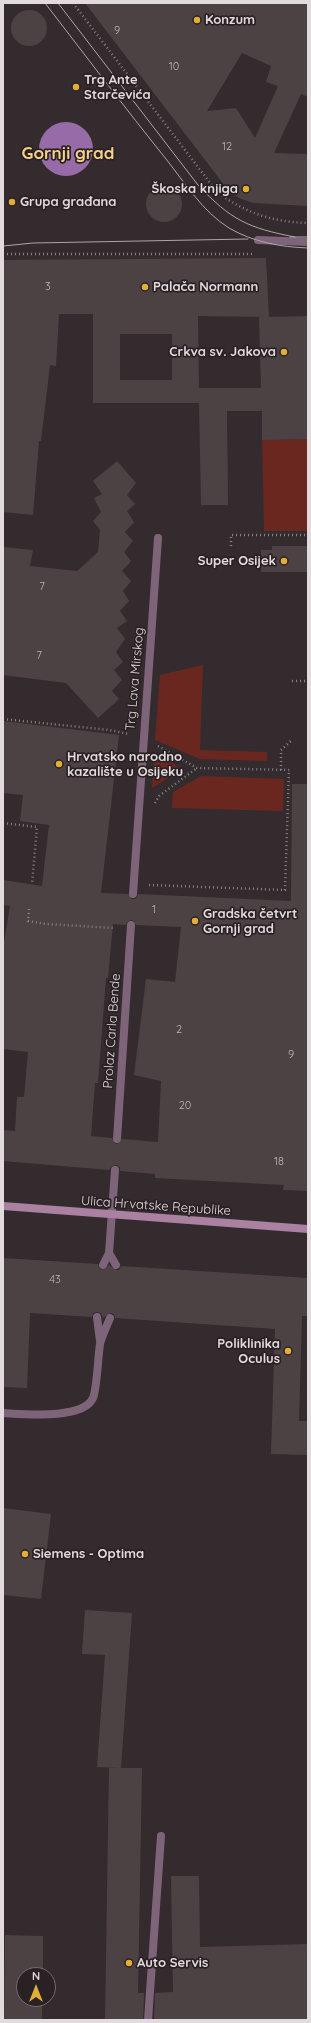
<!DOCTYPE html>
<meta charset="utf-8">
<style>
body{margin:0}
#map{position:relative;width:311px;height:2023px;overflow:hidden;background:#342b2f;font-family:Quicksand,sans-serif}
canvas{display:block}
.frame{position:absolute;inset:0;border:4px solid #e1dbdd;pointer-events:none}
.north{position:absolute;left:16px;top:1967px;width:40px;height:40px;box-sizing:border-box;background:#2a2125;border:1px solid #736b6f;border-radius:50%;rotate:0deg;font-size:11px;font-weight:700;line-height:16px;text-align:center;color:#e1dbdd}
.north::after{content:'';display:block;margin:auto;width:14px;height:18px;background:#e3ae35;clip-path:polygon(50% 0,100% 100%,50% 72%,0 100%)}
</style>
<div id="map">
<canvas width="311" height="2023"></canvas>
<div class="frame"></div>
<div class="north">N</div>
</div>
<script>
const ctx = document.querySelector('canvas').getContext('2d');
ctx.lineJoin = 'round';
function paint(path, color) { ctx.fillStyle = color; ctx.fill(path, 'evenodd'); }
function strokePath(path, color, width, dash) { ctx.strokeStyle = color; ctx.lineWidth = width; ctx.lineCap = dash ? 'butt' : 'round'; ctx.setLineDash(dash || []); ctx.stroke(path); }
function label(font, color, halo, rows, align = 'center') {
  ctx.font = font + ' Quicksand,sans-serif'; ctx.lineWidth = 3.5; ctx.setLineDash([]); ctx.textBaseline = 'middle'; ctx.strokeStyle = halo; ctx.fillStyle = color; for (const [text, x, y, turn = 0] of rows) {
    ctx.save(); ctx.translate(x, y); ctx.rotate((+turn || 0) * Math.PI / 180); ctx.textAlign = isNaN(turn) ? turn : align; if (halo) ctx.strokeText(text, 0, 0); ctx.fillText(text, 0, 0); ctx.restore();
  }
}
paint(new Path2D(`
 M308,439V531H264L262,440Z
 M203,665L200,750L267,752V761L200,759L155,740L160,675Z
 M154,752L182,769L152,788Z
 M201,776L284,779L283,811L172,808L173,792Z`), '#6a2720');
paint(new Path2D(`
 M39 149a27 27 0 1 1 54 0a27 27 0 1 1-54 0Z`), '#966ba8');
paint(new Path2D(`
 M85,3H308V97L301,94L274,153L308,154V206L253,203L239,198L228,190ZM242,53L271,66L266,82L278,86L255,138L236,108L207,111Z
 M11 28a18 18 0 1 1 36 0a18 18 0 1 1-36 0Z
 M146 204a18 18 0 1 1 36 0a18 18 0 1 1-36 0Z
 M266,258L269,317L308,316V439L262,440V411H227L228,505H201L199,403H93V314H59L56,366L50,365L41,441H39L33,515L3,512V260ZM198,316L267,317H259L261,388H199ZM120,334H172V380H120Z
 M117,461L136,483L127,495L135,504L127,511L134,522L125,532L133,541L124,552L131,561L122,571L131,581L123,591L129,601L120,611L127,621L117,628L125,639L116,652L123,662L114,670L122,680L112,691L119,699L98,718L66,683L3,675V547L33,550L30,566L77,571L98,552L100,530L93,521L101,512L94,498L102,494L93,481Z
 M272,546H308V572H261V550H272Z
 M3,721L119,735L101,893L128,894L132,899H136L138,894L291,901L292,784H308V1191L283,1190L284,1185L155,1178V1174L120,1171V1167L116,1165L111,1167L109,1170L3,1161V1130L15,1131L17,1097H24L28,1052L3,1049V948L10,906L3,905V880L42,886L49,825L20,821L23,795L3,793ZM131,920L134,921L136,925L181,927L175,982L146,979L134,1075L161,1081L158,1142L122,1139L117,1144L114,1143L112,1138L91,1136L95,1083H98L106,978H108L113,924L126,925L127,922Z
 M3,1258L98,1264L99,1268L103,1270L109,1265L116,1270H119L121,1266L308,1278V1316H302L299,1421H308V1455L271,1454L275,1329L115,1318L114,1314L110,1313L103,1318L101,1313L97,1312L93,1313L92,1317L30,1313L27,1388L3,1387Z
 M3,1508L51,1514L41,1599L3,1595Z
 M85,1610L132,1613L121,1768H142L138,1993H144L143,2020H105L109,1768H121L97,1767L105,1655L82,1654Z
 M171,1876H199L200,1947L308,1944V2020H154L155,1993L173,1992Z
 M5,1935L43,1936V1975H24V1999H42V2020H4Z`), '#4d4243');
strokePath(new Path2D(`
 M73,3L217,192C245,213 273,222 308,223
 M3,254H252
 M231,546V535H308
 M292,681H308
 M3,719L109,730L129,734
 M158,746L197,768L292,770
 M281,770V750L291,741
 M155,803L159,796L197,768
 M3,823L37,827L32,884
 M149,885L285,890L289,770
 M29,909L28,921L46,924L115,928`), '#888184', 2.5, [1, 3]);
strokePath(new Path2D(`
 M133,894L158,538
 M117,1139L131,925
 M109,1253L116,1265
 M103,1265L109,1253L115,1170
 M97,1317L100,1341
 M3,1413C24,1414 83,1420 93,1398C97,1389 98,1356 100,1344C102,1335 107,1326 110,1318
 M148,2020L161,1836`), '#7e6478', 8);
strokePath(new Path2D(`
 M258,240L308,242`), '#7e6478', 8);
strokePath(new Path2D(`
 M3,1206L308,1229`), '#ab81a2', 8);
strokePath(new Path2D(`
 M45,3C85,55 125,108 166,159C185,183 203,212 229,228C253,242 280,247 308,248
 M58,3L198,185C231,220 248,228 295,237
 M290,237H308
 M3,246L33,243L248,239`), '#ada6a9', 1);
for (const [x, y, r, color] of [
 [197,20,4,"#e3ae35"],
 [76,87,4,"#e3ae35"],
 [246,189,4,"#e3ae35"],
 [12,202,4,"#e3ae35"],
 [145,287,4,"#e3ae35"],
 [284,352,4,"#e3ae35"],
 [284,561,4,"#e3ae35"],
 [59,764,4,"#e3ae35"],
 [195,921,4,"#e3ae35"],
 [288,1351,4,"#e3ae35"],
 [25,1554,4,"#e3ae35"],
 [129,1963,4,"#e3ae35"]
]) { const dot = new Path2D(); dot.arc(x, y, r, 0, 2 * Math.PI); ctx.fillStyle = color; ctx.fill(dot); strokePath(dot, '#2a2125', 1.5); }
label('11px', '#bcb5b6', null, [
 ["9",117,31],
 ["10",174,67],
 ["12",227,147],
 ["3",48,287],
 ["7",42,587],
 ["7",39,656],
 ["1",154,910],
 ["2",179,1030],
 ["9",291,1055],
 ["20",185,1106],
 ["18",279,1162],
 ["43",55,1280]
]);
label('bold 13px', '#e1dbdd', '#2a2125', [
 ["Konzum",205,20],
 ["Trg Ante",84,80],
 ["Starčevića",84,95],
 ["Škoska knjiga",238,189,"right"],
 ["Grupa građana",20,202],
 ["Palača Normann",153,287],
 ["Crkva sv. Jakova",276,352,"right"],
 ["Super Osijek",276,561,"right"],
 ["Hrvatsko narodno",67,757],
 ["kazalište u Osijeku",67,772],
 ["Gradska četvrt",203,914],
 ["Gornji grad",203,929],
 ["Poliklinika",280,1344,"right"],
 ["Oculus",280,1359,"right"],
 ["Siemens - Optima",33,1554],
 ["Auto Servis",137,1963]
], 'left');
label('13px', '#e1dbdd', '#2a2125', [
 ["Trg Lava Mirskog",135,679,-85],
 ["Prolaz Carla Bende",112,1031,-86],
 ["Ulica Hrvatske Republike",156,1206,4]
]);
label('bold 17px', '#f6d188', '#2a2125', [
 ["Gornji grad",68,154]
]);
</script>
